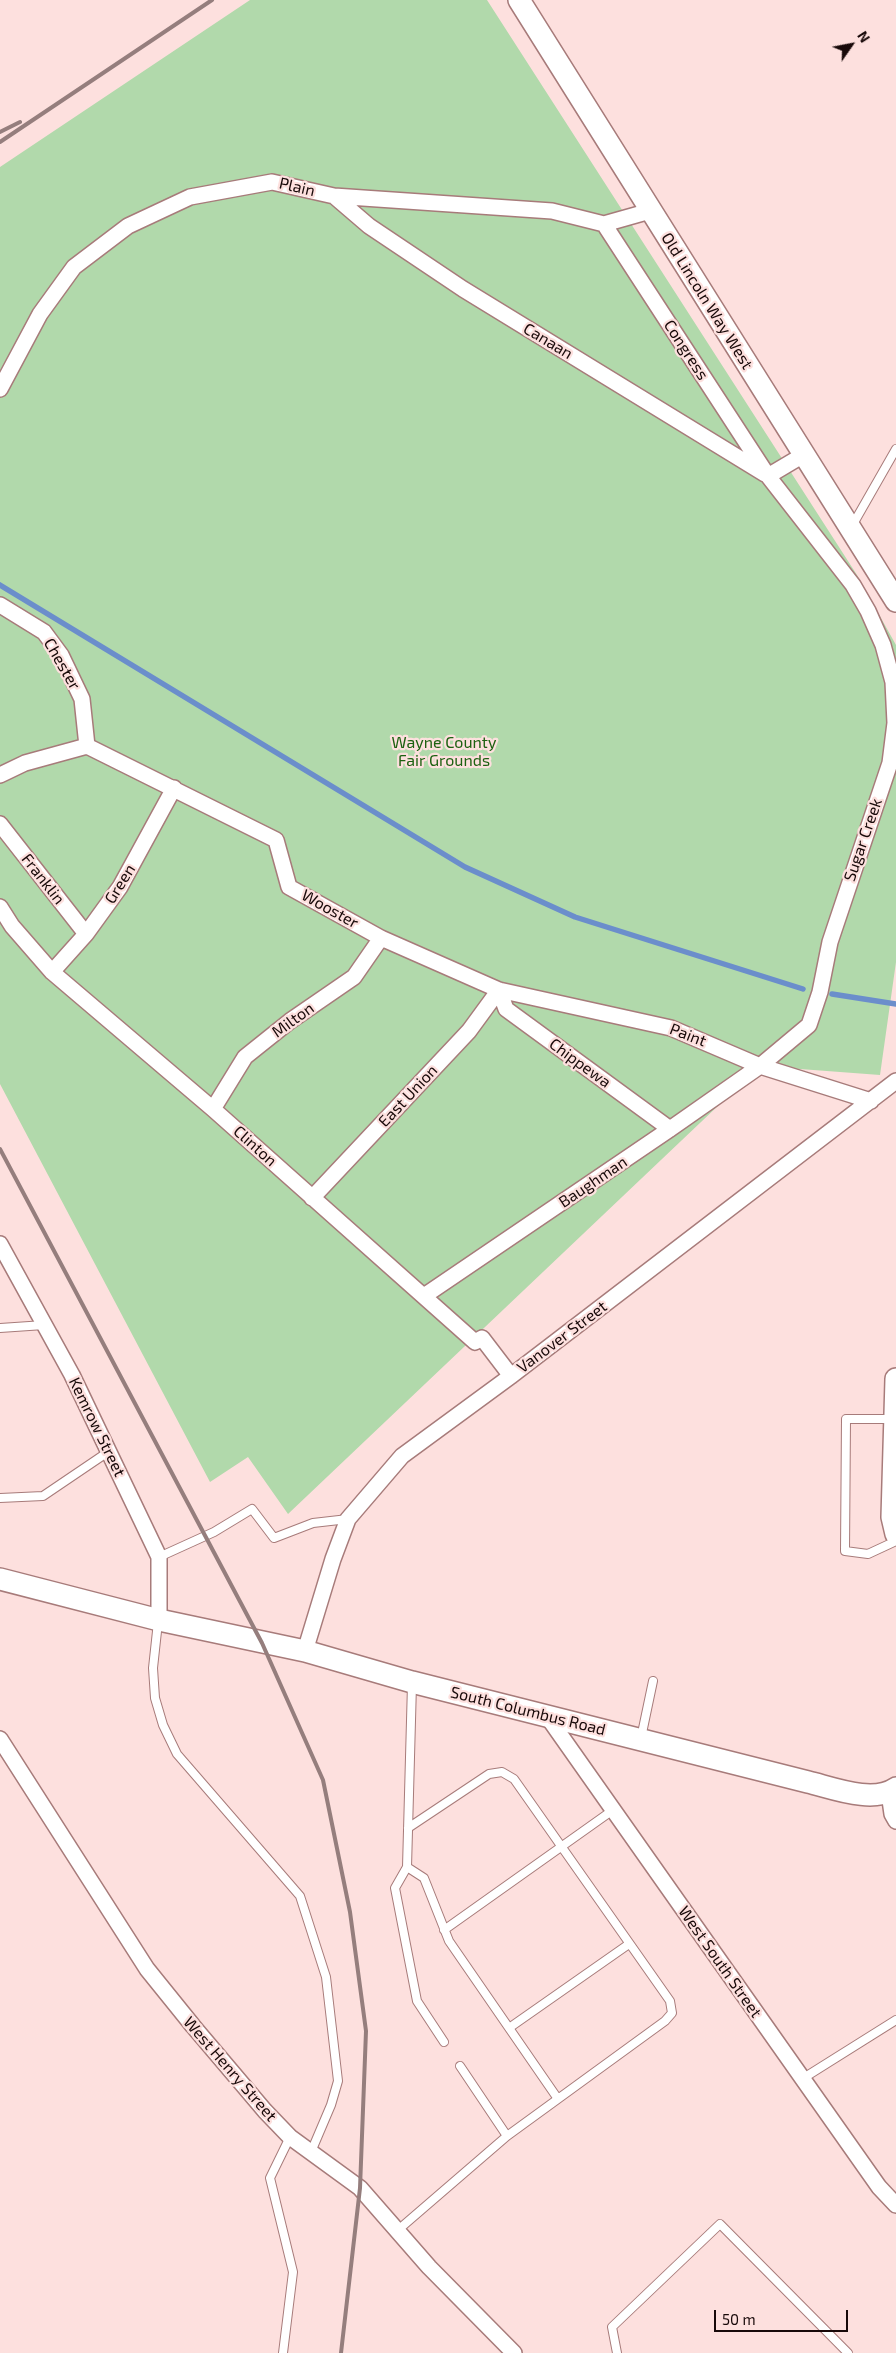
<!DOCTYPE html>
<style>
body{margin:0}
#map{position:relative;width:896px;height:2353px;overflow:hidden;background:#fde0de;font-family:"Exo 2",sans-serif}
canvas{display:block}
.north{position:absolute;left:826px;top:20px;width:50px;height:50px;-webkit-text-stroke:4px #fde0de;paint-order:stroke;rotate:57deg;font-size:14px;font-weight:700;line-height:20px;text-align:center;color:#180909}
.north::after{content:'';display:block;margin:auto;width:18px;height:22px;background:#180909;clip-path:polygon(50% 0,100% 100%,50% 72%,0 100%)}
.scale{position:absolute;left:714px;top:2310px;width:134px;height:22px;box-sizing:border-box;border:2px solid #180909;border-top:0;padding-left:6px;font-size:15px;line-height:18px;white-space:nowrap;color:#180909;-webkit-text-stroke:4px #fde0de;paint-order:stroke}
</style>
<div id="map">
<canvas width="896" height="2353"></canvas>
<div class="north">N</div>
<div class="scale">50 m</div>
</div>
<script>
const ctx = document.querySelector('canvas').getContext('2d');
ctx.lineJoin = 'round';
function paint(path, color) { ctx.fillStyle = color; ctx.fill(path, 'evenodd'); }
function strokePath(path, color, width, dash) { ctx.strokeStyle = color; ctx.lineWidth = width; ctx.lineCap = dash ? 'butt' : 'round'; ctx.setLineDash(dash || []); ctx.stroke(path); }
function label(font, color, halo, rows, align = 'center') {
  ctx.font = font + ' "Exo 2",sans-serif'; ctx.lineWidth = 4.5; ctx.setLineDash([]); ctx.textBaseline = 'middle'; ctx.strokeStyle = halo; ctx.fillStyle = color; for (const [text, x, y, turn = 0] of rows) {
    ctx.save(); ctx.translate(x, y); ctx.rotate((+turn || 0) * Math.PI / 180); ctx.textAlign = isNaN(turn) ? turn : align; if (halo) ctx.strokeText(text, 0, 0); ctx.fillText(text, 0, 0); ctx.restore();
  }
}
paint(new Path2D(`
 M250,0H487L857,575L896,645V962L880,1075L760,1066L288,1514L248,1457L210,1482L0,1084V167Z`), '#b1d9ab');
strokePath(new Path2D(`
 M0,585L465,867L575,917L803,989
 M832,994L896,1004`), '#6b8ecb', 5.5);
const service = new Path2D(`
 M852,526L896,449
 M0,1328L44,1325
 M893,1419H846L845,1551L868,1554L896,1541
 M0,1498L43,1496L108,1452
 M159,1557L214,1532L252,1509L274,1538L313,1523L348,1519
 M158,1622L153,1668L155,1698L163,1725L177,1754L300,1896L326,1977L338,2081L331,2105L311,2152
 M412,1684L407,1867L395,1888L417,2001L444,2042
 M641,1738L653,1681
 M408,1828L489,1774L502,1772L514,1779L670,2001L672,2013L665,2021L507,2136
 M407,1867L424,1878L449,1941L558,2099
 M444,1930L613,1810
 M509,2028L629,1944
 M802,2079L896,2020
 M398,2230L507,2136L460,2066
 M283,2353L293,2272L270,2178L290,2137
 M617,2353L612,2327L720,2224L848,2353`);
const minor = new Path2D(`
 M334,196L369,226L463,289L765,474
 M0,389L40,314L74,267L128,226L190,197L272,182L334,196L552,211L604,224L650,211
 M768,476L805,454
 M0,605L44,632L61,655L82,699L87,746
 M87,746L276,840L289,887L381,938L499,990L671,1028L760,1066L871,1101
 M0,775L25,763L87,746
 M0,824L86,934
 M0,907L12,926L52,972L213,1109L475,1342L482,1338L511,1376
 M52,972L86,934L120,887L174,788
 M499,990L506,1009L670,1129
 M213,1109L245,1057L290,1021L354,977L381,938
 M312,1198L469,1031L499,990
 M0,1244L72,1375L159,1557V1620
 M424,1296L670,1129L760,1066L809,1025L820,992L830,942L890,763L895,723L893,682L883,645L868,611L853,585L768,476L604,224
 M305,1651L333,1559L348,1519L402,1456L511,1376L896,1081
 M547,1716L879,2187L896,2205
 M0,1739L147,1969L193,2026L265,2111L290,2137L360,2188L429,2267L514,2353
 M889,1793L892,1814L896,1821`);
const secondary = new Path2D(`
 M519,0C643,201 771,400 896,601
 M896,1379L892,1517L896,1534
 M0,1579L159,1620L305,1651L412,1682L808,1782C833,1788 873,1804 896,1788`);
strokePath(service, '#a77b7a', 10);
strokePath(minor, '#a77b7a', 18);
strokePath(secondary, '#a77b7a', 24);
strokePath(service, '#fff', 8);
strokePath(minor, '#fff', 15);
strokePath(secondary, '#fff', 21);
strokePath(new Path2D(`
 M0,132L20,122
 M0,142L212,0
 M0,1149L262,1643L323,1780L350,1912L366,2031L360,2188L341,2353`), '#957e7d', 4);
label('16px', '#180909', '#fde0de', [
 ["Plain",297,187,13],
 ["Old Lincoln Way West",707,301,58],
 ["Canaan",548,341,31],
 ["Congress",686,350,57],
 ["Chester",62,664,60],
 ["Sugar Creek",863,840,-71],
 ["Franklin",43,879,52],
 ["Green",120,884,-58],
 ["Wooster",330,909,29],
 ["Milton",293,1020,-36],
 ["Paint",688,1035,21],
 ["Chippewa",580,1063,36],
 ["East Union",408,1096,-47],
 ["Clinton",255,1146,42],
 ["Baughman",593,1182,-34],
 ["Vanover Street",562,1337,-37],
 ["Kemrow Street",97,1427,64],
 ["South Columbus Road",528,1711,14],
 ["West South Street",720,1962,55],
 ["West Henry Street",230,2069,49]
]);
label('16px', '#1d6111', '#fde0de', [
 ["Wayne County",444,743],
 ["Fair Grounds",444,761]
]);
</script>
